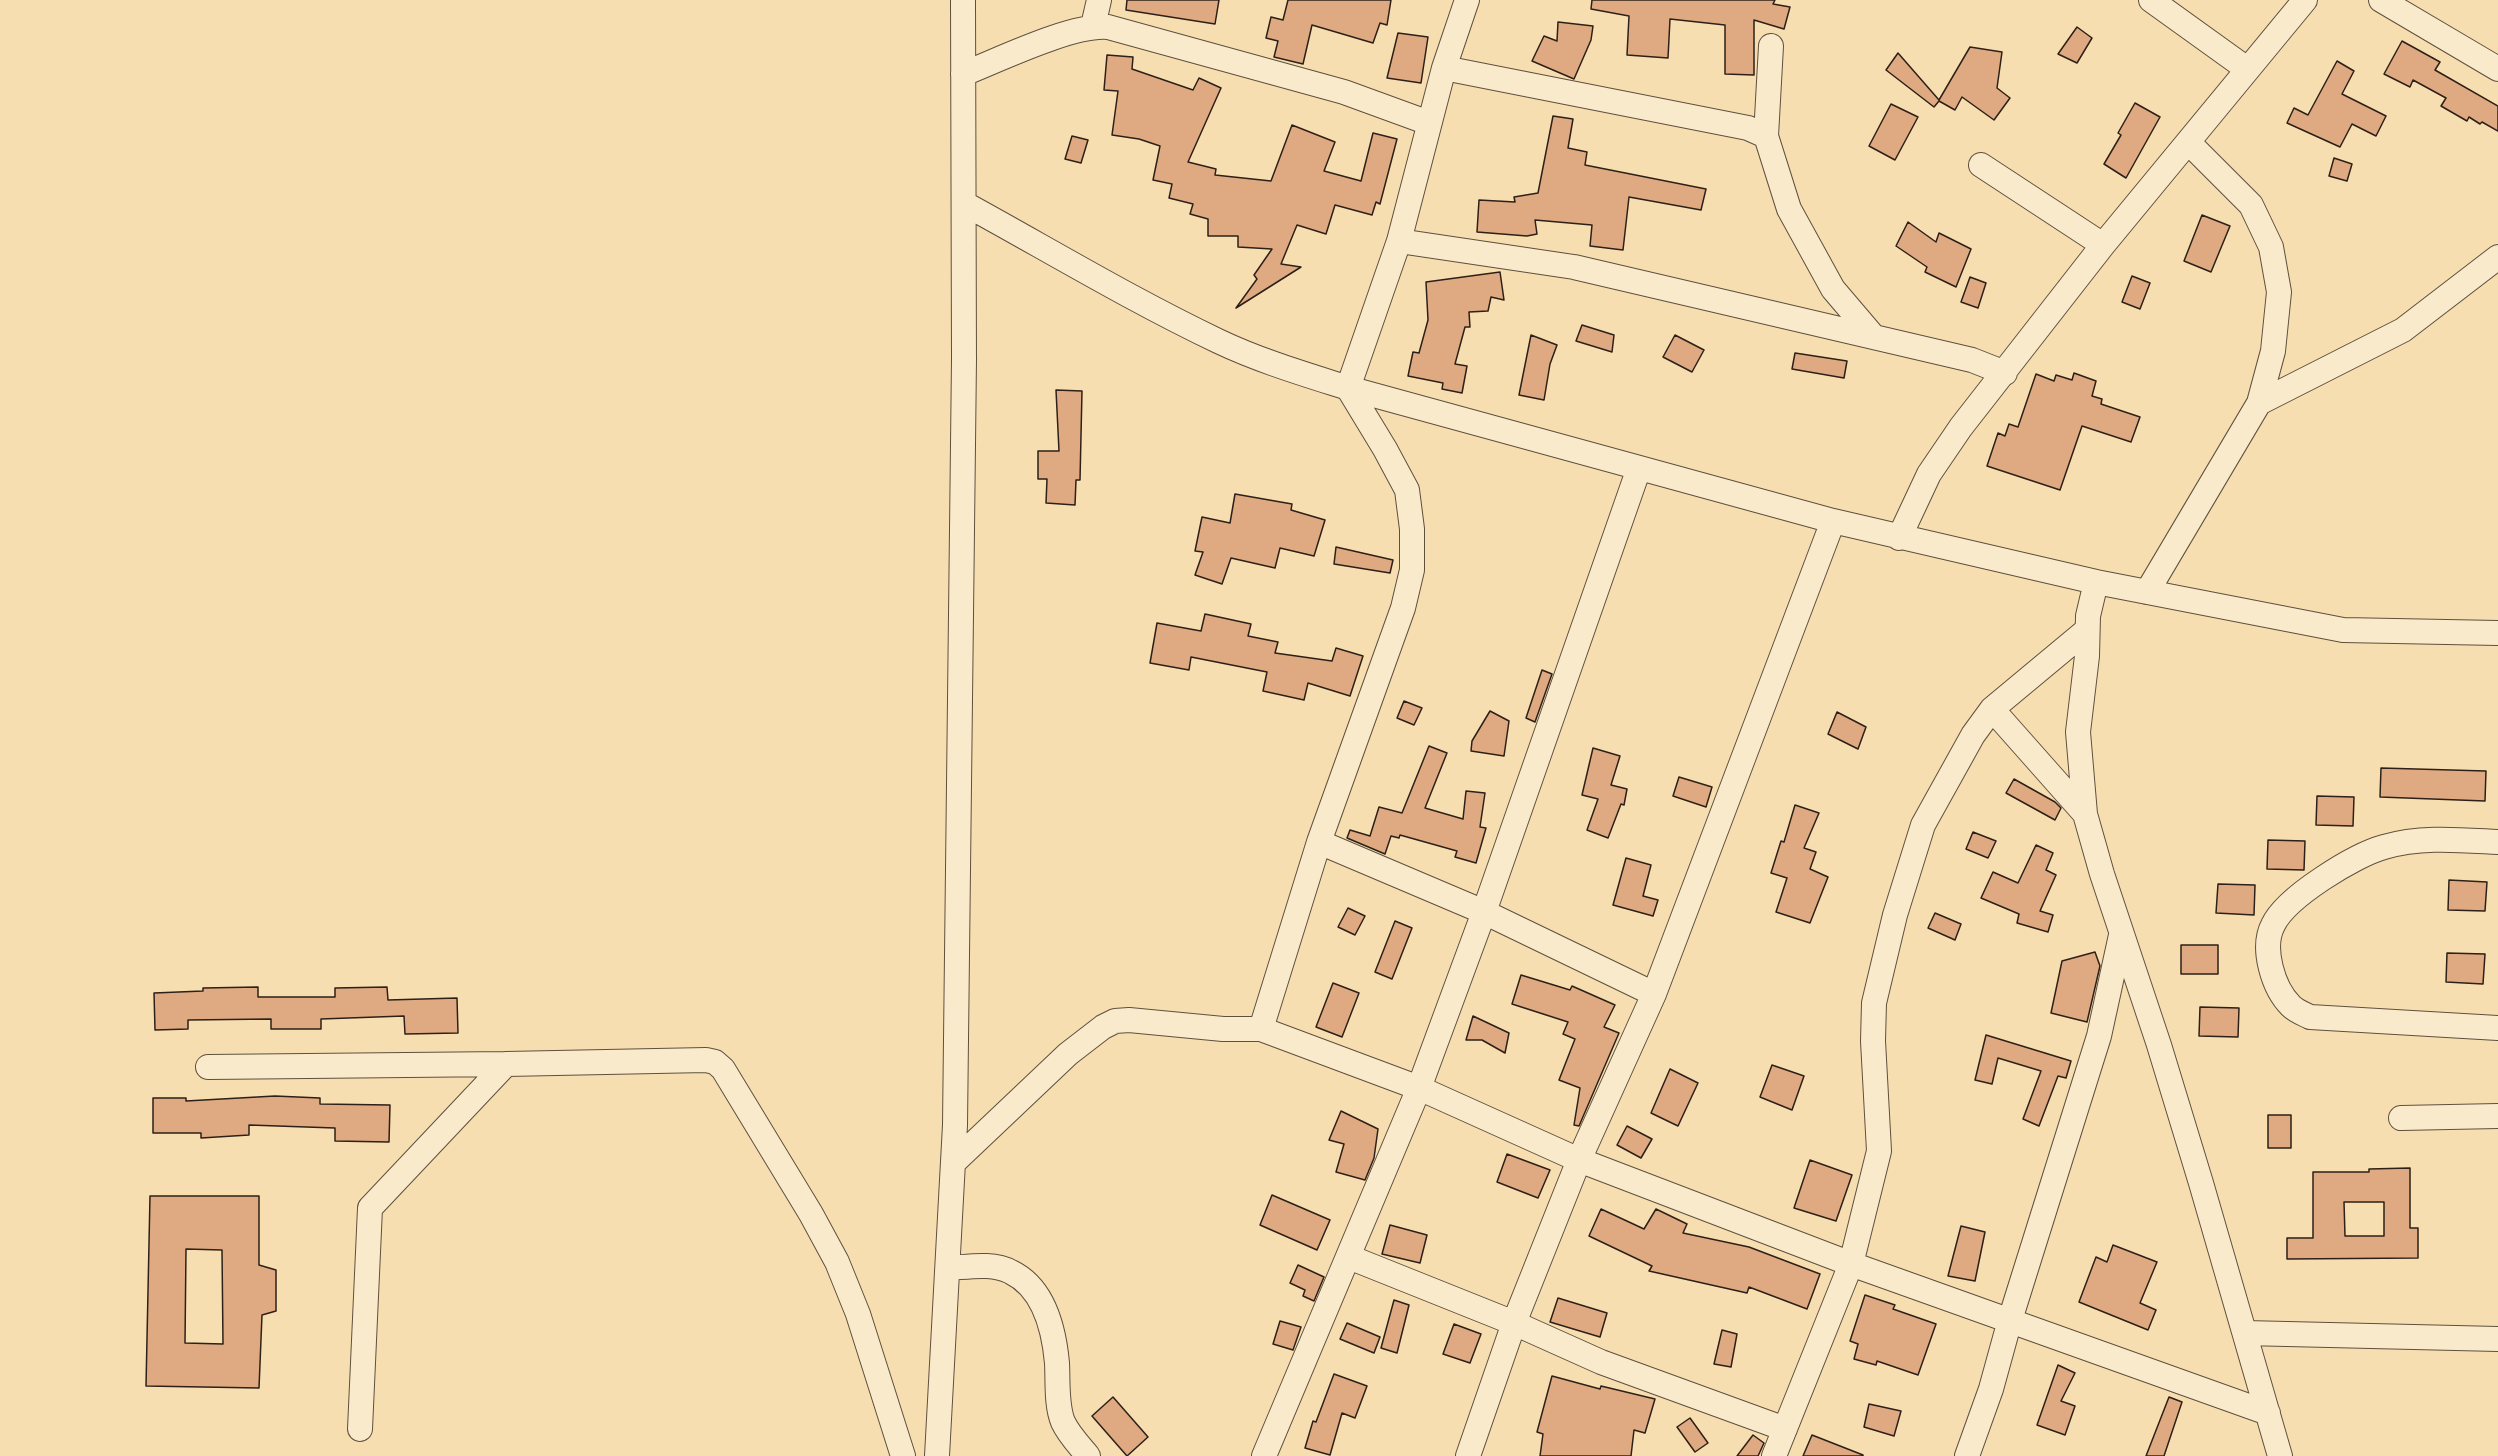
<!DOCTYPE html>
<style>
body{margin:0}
canvas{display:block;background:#f6deb0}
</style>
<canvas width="2498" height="1456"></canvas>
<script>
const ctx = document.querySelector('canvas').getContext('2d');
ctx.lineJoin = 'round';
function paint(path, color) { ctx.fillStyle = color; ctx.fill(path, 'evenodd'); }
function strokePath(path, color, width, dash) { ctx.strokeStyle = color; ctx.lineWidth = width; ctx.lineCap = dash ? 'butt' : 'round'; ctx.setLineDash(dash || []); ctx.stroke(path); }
const building = new Path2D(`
 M1127,0H1219L1215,24L1126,10Z
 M1288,0H1391L1387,25L1380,23L1373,43L1312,25L1303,64L1274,57L1278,41L1266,38L1271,17L1283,20Z
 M1592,0H1775L1773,4L1790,7L1784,29L1754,20V75L1725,74V25L1670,19L1668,58L1627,55L1629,16L1591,9Z
 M1558,22L1593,26L1591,40L1574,79L1532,61L1544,36L1557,41Z
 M2077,27L2092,38L2077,63L2058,54Z
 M1398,33L1428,37L1421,83L1387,78Z
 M2402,41L2440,62L2435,70L2498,106V131L2482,122L2480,124L2469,117L2467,121L2441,106L2446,98L2413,80L2410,87L2384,74Z
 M1970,47L2002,52L1997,88L2010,98L1994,120L1962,97L1955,110L1939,101L1934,107L1886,70L1898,53L1939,100Z
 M1107,55L1133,57L1132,69L1193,90L1199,78L1221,88L1188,162L1216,169L1215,175L1271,181L1292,125L1335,142L1324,171L1361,181L1373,133L1397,139L1380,204L1376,202L1372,215L1335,205L1326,234L1297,225L1281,264L1301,267L1236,308L1257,279L1254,275L1272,249L1238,247V236H1208V219L1190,214L1193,204L1169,198L1172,184L1153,180L1160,146L1139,139L1112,135L1118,91L1104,90Z
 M2337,61L2354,71L2342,94L2386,116L2376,136L2352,124L2340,147L2287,123L2294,108L2308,115Z
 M2135,103L2160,117L2126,178L2104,164L2121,135L2118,133Z
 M1891,104L1918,117L1895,160L1869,146Z
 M1553,116L1573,119L1568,148L1587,152L1585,165L1706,189L1701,210L1629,197L1623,250L1590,246L1592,225L1535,220L1537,234L1527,236L1477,232L1479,200L1515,202L1514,197L1538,193Z
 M1072,136L1088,140L1081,163L1065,159Z
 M2334,158L2352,164L2347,181L2329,176Z
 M2202,215L2230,226L2211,272L2184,261Z
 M1908,222L1936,242L1939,233L1971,249L1956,287L1925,272L1927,267L1896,246Z
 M1500,272L1504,300L1491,297L1488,311L1469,312L1470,327H1465L1455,364L1467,366L1462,393L1442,389L1443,383L1408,376L1413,352L1419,353L1428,320L1426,282Z
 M2132,276L2150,283L2140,309L2122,302Z
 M1970,277L1986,283L1978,308L1961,302Z
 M1582,325L1614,335L1612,352L1576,341Z
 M1531,335L1557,345L1550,364L1544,400L1519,395Z
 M1675,335L1704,350L1692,372L1663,357Z
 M1795,353L1847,361L1844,378L1792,369Z
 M2074,373L2096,381L2092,396L2102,399L2101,404L2140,417L2131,442L2082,426L2060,490L1987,466L1998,433L2005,436L2009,424L2018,427L2036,374L2054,381L2056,375L2072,380Z
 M1056,390L1082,391L1080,480H1076L1075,505L1046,503L1047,479H1038V451H1059Z
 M1235,494L1292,504L1291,510L1325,520L1314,556L1280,548L1275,568L1231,558L1222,584L1195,575L1203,552L1195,551L1202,517L1230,523Z
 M1336,547L1393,560L1390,573L1334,564Z
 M1205,614L1251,624L1248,636L1278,642L1275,653L1332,661L1336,648L1363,656L1350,696L1308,683L1304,700L1263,691L1267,672L1191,657L1189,670L1150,663L1157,623L1201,631Z
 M1542,670L1552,674L1535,722L1526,718Z
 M1404,701L1422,708L1414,725L1397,718Z
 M1490,711L1509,721L1504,756L1471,751L1472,741Z
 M1837,712L1866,727L1858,749L1828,734Z
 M1429,746L1447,753L1425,808L1463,819L1466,791L1485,793L1480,827L1486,828L1476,863L1455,857L1457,851L1400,835L1399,838L1391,836L1385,854L1347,838L1350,830L1370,836L1379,807L1402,813Z
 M1593,748L1620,756L1611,785L1627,789L1624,805L1621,804L1608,838L1587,830L1598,799L1582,795Z
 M2381,768L2486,771L2485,801L2380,797Z
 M1679,777L1712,787L1706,807L1673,796Z
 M2014,779L2055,802L2061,808L2055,820L2006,793Z
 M2317,796L2354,797L2353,826L2316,825Z
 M1795,805L1819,813L1804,848L1816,852L1810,869L1828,877L1810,923L1776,912L1787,878L1771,873L1781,841L1784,842Z
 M1973,832L1996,841L1988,858L1966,849Z
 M2268,840L2305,841L2304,870L2267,869Z
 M2036,845L2053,853L2046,870L2056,875L2040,911L2053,915L2048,932L2017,923L2019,914L1981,898L1993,872L2018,883Z
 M1626,858L1651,865L1643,896L1658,900L1653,916L1613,905Z
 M2449,880L2487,882L2485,911L2448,910Z
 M2218,884L2255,885L2254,915L2216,913Z
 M1348,908L1365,916L1355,935L1338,927Z
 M1935,913L1961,924L1955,940L1928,928Z
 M1395,921L1412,928L1392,979L1375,972Z
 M2181,945H2218V974H2181Z
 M2095,952L2100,966L2087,1022L2051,1013L2062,961Z
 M2447,953L2485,954L2483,984L2446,982Z
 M1521,975L1570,990L1572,986L1615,1005L1604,1027L1619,1033L1579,1126L1574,1125L1580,1088L1559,1080L1575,1039L1563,1034L1568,1022L1512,1004Z
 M1333,983L1359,993L1342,1037L1316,1027Z
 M258,987V997H335V988L387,987L388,1000L457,998L458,1033L405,1034L404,1016L321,1019V1029H271V1019L188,1020V1029L155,1030L154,993L203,991V988Z
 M2200,1007L2239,1008L2238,1037L2199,1036Z
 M1473,1016L1509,1033L1505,1053L1482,1040H1466Z
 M1986,1035L2071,1061L2066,1078L2058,1076L2039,1126L2023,1119L2041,1071L1998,1058L1992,1084L1975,1080Z
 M1772,1065L1804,1076L1792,1110L1760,1097Z
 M1670,1069L1698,1083L1678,1126L1651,1113Z
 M275,1096L320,1098V1104L390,1105L389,1142L335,1141V1128L249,1125V1135L201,1138V1133H153V1098H186V1101Z
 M1341,1111L1378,1129L1374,1158L1365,1180L1336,1172L1344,1144L1329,1140Z
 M2268,1115H2291V1148H2268Z
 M1627,1126L1652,1139L1641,1158L1617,1145Z
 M1507,1154L1550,1170L1538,1198L1497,1182Z
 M1810,1160L1852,1175L1836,1221L1794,1208Z
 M2410,1168V1228H2418V1258L2287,1259V1238H2313V1172H2369V1169ZM2344,1202H2384V1236H2345Z
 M1272,1195L1330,1220L1317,1250L1260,1225Z
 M150,1196H259V1265L276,1270V1311L262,1315L259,1388L146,1386ZM186,1249L222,1250L223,1344L185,1343Z
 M1601,1209L1644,1229L1656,1209L1687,1224L1683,1233L1749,1247L1820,1274L1807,1309L1749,1287L1747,1293L1649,1271L1652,1266L1589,1236Z
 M1390,1225L1427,1235L1420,1263L1382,1254Z
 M1961,1226L1985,1232L1975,1281L1948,1276Z
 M2113,1245L2157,1262L2140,1303L2156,1310L2148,1330L2079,1302L2096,1257L2107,1262Z
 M1298,1265L1324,1277L1314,1301L1303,1296L1305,1290L1290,1283Z
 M1865,1295L1895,1305L1893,1309L1936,1324L1918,1375L1877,1361L1876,1365L1854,1359L1858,1344L1850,1341Z
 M1558,1298L1607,1313L1600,1337L1550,1322Z
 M1394,1300L1409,1305L1397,1353L1381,1348Z
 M1280,1321L1301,1327L1293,1350L1273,1344Z
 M1347,1323L1380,1337L1374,1353L1340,1339Z
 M1454,1324L1481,1334L1470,1363L1443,1354Z
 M1722,1330L1737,1334L1731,1367L1714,1364Z
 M2058,1365L2075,1373L2061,1401L2075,1406L2065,1435L2037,1425Z
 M1334,1374L1367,1386L1355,1418L1342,1413L1330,1455L1305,1448L1313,1421L1316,1422Z
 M1552,1376L1600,1389L1601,1386L1655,1399L1645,1433L1634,1430L1631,1456H1540L1543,1434L1537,1432Z
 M1113,1397L1148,1437L1127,1456L1092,1416Z
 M2169,1397L2182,1402L2164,1456H2146Z
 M1869,1404L1901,1411L1894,1436L1864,1427Z
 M1690,1418L1708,1443L1695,1452L1677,1427Z
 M1753,1435L1764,1443L1758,1456H1737Z
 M1812,1435L1863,1455V1456H1803Z`);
paint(building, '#dfaa81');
strokePath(building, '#2d2018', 1.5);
const minor = new Path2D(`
 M1467,0L1444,68L1399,241L1348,388L1385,449L1407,490L1412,529V570L1403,608L1319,842L1261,1029L1419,1088L1579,1160L1851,1264L2268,1413
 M2151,0L2247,69
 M2381,0L2498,69
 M1093,26L1099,0
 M1771,46L1766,136L1789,209L1833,289L1873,336
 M1444,68L1748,128L1766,136
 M963,74C999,60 1072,24 1108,27L1344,92L1429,123
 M1981,165L2103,245
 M965,204C1049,250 1132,300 1218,341C1260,361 1304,374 1348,388L1833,521L2096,582L2343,630L2498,633
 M1399,241L1574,267L1972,360L2005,373
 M2259,403L2403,330L2498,257
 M1899,538L1929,474L1961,427L2103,245L2305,0
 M2096,582L2088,616L2087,656L2078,732L2085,814L2102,874L2159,1045L2201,1183L2280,1456
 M2147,592L2259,403L2273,351L2279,292L2271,247L2251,205L2188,142
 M1992,709L2085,814
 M1319,842L1484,912L1654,994
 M2498,842C2460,840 2421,836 2384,847C2355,855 2286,897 2273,925C2261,948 2273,988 2291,1006C2296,1011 2304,1014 2310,1017L2498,1028
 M208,1067L506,1064L706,1060L715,1062L723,1069L811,1214L837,1262L858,1314L903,1456
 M2401,1118L2498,1116
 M953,1163L1068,1054L1103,1027L1115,1021L1129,1020L1223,1029H1261
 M1349,1257L1514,1323L1601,1362L1785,1429
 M948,1268C968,1267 993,1262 1011,1272C1044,1288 1054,1330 1057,1363C1058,1381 1056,1405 1063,1422C1069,1435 1080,1446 1088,1456
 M2245,1333L2498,1339
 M360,1429L370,1208L506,1064
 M937,1456L955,1125L964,359L963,0
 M1264,1456L1419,1088L1484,912L1639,468
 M1468,1456L1514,1323L1579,1160L1654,994L1833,521
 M1774,1456L1851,1264L1879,1151L1873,1041L1874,1003L1895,915L1923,825L1973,735L1992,709L2087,630
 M1967,1456L1991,1389L2010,1320L2099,1036L2121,935`);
strokePath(minor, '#5f503e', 26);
strokePath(minor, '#f9eacc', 24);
</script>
